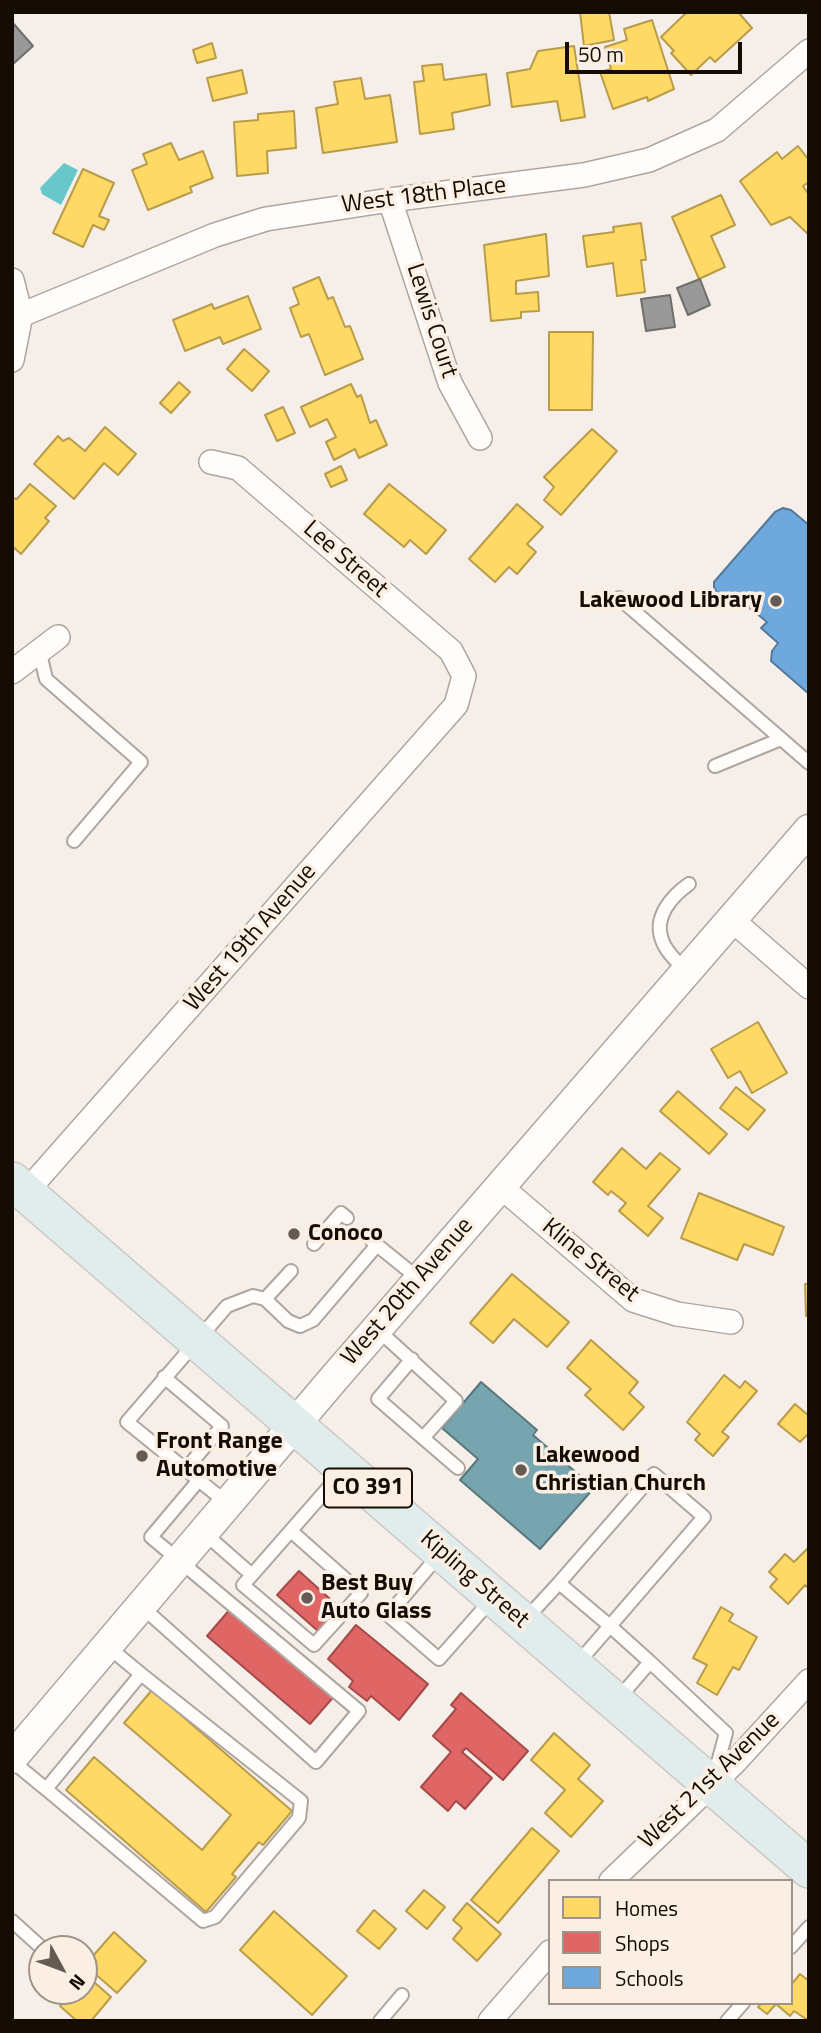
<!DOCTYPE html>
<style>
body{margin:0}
#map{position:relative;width:821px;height:2033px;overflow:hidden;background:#f6efe9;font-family:"Titillium Web",sans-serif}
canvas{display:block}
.frame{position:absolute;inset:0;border:14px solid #150c04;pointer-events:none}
.legend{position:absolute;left:548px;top:1879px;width:245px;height:126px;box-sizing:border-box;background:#fbefe4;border:2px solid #9f948a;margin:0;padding:9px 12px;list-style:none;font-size:21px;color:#150c04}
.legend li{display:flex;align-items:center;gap:14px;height:35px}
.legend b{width:35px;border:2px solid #9f948a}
.north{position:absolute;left:28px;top:1935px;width:70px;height:70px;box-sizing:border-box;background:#fbefe4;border:2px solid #9f948a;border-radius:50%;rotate:131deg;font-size:19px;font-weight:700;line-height:28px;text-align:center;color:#150c04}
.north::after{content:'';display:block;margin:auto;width:24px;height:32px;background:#645b54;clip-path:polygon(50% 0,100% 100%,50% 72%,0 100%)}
.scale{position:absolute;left:565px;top:42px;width:177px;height:32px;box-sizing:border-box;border:4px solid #150c04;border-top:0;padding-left:9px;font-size:21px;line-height:24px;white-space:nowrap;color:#150c04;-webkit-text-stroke:5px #fbefe4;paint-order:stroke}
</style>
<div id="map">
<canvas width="821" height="2033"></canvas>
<div class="frame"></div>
<ul class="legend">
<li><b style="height:19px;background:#ffd966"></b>Homes</li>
<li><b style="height:19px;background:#e06666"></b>Shops</li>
<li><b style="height:19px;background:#6fa8dc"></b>Schools</li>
</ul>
<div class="north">N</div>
<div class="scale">50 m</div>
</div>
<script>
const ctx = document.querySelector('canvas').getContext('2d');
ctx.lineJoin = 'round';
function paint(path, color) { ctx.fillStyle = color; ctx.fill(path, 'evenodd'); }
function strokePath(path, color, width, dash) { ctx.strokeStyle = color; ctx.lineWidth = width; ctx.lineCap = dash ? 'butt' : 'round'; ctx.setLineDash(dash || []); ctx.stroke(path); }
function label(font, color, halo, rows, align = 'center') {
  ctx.font = font + ' "Titillium Web",sans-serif'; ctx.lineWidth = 7; ctx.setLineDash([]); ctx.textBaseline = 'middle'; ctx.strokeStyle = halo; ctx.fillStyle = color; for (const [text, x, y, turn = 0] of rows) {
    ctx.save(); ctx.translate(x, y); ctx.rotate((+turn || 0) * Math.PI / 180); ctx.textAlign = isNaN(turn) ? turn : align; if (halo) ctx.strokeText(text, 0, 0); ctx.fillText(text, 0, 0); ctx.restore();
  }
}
paint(new Path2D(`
 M64,163L78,170L61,205L42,194L40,188Z`), '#67c7cb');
const homes = new Path2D(`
 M580,12H609L614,40L584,46Z
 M687,12H738L752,28L715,62L710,57L691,75L671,53L674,51L661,37Z
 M652,20L674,89L648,101L647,97L613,109L600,72L611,69L605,47L627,40L624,29Z
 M212,43L216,58L197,63L193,50Z
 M574,46L585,117L561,121L557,101L512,107L507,73L530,69L538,51Z
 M442,64L444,80L486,74L490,105L452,113L454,129L420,134L414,82L424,81L422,66Z
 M242,70L247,93L213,101L207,78Z
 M361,78L365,99L390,95L397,142L323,153L316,108L338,104L334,82Z
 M294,111L296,148L267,151L268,173L237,176L234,122L258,120V114Z
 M171,143L179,160L203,151L213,178L190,187L192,192L148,210L132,170L147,164L143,154Z
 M798,146L809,160V182L803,186L809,195V235L790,217L771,225L740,181L777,152L782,159Z
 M83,169L114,183L99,216L109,220L104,230L93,225L83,247L53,233Z
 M721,195L735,225L711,236L725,267L699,279L672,217Z
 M641,223L646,260H641L645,292L617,296L613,263L587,267L583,236L614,232L613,227Z
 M546,234L549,276L516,281V294L538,292L539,311L521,312V318L491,321L484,245Z
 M319,277L328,299L333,297L345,327L350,326L363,359L325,375L309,334L301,337L290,308L299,304L293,288Z
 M248,296L261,329L223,344L220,337L185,351L173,320L212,304L214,309Z
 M549,332H593L592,410H549Z
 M244,349L269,371L252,391L227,369Z
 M179,382L190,392L171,413L160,403Z
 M351,384L357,397L361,395L370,423L376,420L387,445L359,458L355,449L334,460L326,442L336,437L327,419L310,427L301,407Z
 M283,407L295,433L277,441L265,415Z
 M105,427L136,454L118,475L104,463L74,499L34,464L58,436L63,441L69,438L85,451Z
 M592,429L617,451L561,515L544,500L554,487L544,477Z
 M341,466L347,480L331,487L325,474Z
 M30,484L56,506L45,518L49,521L21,554L12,546V498L17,499Z
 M389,484L446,530L426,554L410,540L404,547L364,514Z
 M517,504L543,527L527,544L536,552L517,574L509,567L495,582L469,559Z
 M758,1022L787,1073L752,1093L740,1071L728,1078L711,1049Z
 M736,1087L765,1110L748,1130L720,1108Z
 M678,1091L727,1134L709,1154L660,1111Z
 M622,1148L646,1169L660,1153L680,1169L648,1206L663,1218L648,1236L619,1211L626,1203L611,1191L608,1195L593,1182Z
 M699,1193L784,1227L773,1255L744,1244L737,1260L681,1238Z
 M512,1274L569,1322L547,1347L514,1319L493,1343L470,1323Z
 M805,1284H809V1316H806Z
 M591,1340L638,1382L629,1393L644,1407L623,1430L585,1395L591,1389L567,1368Z
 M724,1375L740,1388L745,1381L757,1391L722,1432L729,1437L713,1456L695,1440L700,1434L687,1422Z
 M795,1404L809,1416V1433L800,1442L778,1424Z
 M809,1547V1589L805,1585L788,1604L770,1587L777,1579L769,1572L785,1554L794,1562Z
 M721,1607L733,1614L729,1621L757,1637L739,1670L733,1667L717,1695L697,1683L707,1665L693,1658Z
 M152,1690L292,1811L263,1845L259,1842L232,1874L236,1877L206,1912L66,1790L94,1757L202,1850L231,1815L124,1723Z
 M554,1733L590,1765L578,1779L603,1801L571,1837L545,1813L565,1790L531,1760Z
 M532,1828L559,1851L498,1923L471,1900Z
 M424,1890L445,1907L427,1929L406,1911Z
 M467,1903L501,1934L477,1961L453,1939L462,1928L453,1920Z
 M374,1910L396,1929L379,1949L357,1931Z
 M274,1911L347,1976L312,2015L240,1950Z
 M114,1932L146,1961L117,1993L85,1965Z
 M800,1974L809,1981V2021L794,2011L790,2016L776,2004L767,2014L758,2007L762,2003H791V1985Z
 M86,1975L111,1997L91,2021H77L60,2006L72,1991H84Z`);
paint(homes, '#ffd966');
strokePath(homes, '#b99c49', 2);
const shops = new Path2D(`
 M299,1571L339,1607L318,1631L277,1595Z
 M232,1607L336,1694L310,1724L207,1636Z
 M356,1625L428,1684L399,1720L371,1696L367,1701L349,1687L353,1681L328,1659Z
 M461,1693L528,1751L503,1780L466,1748L462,1752L492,1778L465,1809L456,1801L448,1811L421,1787L451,1752L433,1736L456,1709L451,1705Z`);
paint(shops, '#e06666');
strokePath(shops, '#a34b49', 2);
const schools = new Path2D(`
 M783,508L791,510L809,525V694L771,661L772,651L778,643L761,628L767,622L739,599L730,603L723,601L714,588V582L775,512Z`);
paint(schools, '#6fa8dc');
strokePath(schools, '#54799b', 2);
const public = new Path2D(`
 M481,1382L537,1430L533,1435L594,1488L540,1549L460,1480L478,1459L442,1428Z`);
paint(public, '#76a5af');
strokePath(public, '#59777c', 2);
const industry = new Path2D(`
 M13,23L33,46L12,65V23Z
 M700,279L710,305L688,315L677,288Z
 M670,295L675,327L646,331L641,299Z`);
paint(industry, '#999');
strokePath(industry, '#716f6c', 2);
const service = new Path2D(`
 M619,598L809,763
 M39,649L46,679L141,762L74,841
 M715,766L781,739
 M686,972C679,963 665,951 662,940C653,917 672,896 689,884
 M372,1241L419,1279
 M314,1244L341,1213L347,1218
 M265,1299L291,1271
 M377,1329L456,1401L423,1438L378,1399L412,1359
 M164,1377L222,1426L186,1469
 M423,1438L458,1468
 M227,1503L127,1422L227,1306L253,1296L265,1299L288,1321L300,1326L313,1320L377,1245
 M203,1532L252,1575L343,1471
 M439,1555L388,1615L439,1659L492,1599
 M252,1575L243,1585L314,1645L361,1593L291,1531
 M141,1606L316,1762L359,1711L151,1537L199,1480
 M524,1621L559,1583
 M577,1664L610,1626L559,1583L654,1474L704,1517L610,1626L650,1662
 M618,1699L650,1662L726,1733L714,1777
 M12,1761L46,1789L141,1674L107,1646
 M46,1789L203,1921L215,1917L299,1818L301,1801L141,1674
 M12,1921L43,1949
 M791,1947L809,1927
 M380,2021L402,1995
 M727,2021L743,2003`);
const minor = new Path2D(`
 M390,200L450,383L480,438
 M12,280L21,315L12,360
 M21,315L215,235L266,219L390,200L584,175L649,160L717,130L809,51
 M12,672L58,637
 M731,919L809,987
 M500,1186L633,1300L677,1314L731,1322
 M26,1192L456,705L464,676L451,651L238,468L211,462
 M611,1881L735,1762L809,1681
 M490,2021L550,1952`);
const tertiary = new Path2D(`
 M12,1758L330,1383L809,830`);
const primary = new Path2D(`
 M12,1181L809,1869`);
strokePath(service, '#aea69e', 16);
strokePath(minor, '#aea69e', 26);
strokePath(tertiary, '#aea69e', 33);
strokePath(primary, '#cdc9c5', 40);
strokePath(service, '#fefdfc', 12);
strokePath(minor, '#fefdfc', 23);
strokePath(tertiary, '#fefdfc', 30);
strokePath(primary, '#e1eded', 37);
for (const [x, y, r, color] of [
 [776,601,7,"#645b54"],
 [294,1234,7,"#645b54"],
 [142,1456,7,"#645b54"],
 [521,1470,7,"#645b54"],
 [307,1598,7,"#645b54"]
]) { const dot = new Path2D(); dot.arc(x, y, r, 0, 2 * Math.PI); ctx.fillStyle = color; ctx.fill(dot); strokePath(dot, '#fbefe4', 2.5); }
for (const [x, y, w] of [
 [368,1488,88]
]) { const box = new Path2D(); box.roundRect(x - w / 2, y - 19.5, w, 39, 5); ctx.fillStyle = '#fbefe4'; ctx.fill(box); strokePath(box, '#150c04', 2); }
label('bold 23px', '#150c04', null, [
 ["CO 391",368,1488]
]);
label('24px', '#150c04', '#fbefe4', [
 ["West 18th Place",424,196,-7],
 ["Lewis Court",431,321,72],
 ["Lee Street",345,560,41],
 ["West 19th Avenue",251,938,-49],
 ["Kline Street",590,1261,39],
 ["West 20th Avenue",408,1292,-49],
 ["Kipling Street",474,1580,41],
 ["West 21st Avenue",710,1781,-44]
]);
label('bold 24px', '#150c04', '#fbefe4', [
 ["Lakewood Library",762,601,"right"],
 ["Conoco",308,1234],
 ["Front Range",156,1442],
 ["Automotive",156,1470],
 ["Lakewood",535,1456],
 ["Christian Church",535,1484],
 ["Best Buy",321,1584],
 ["Auto Glass",321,1612]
], 'left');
</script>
